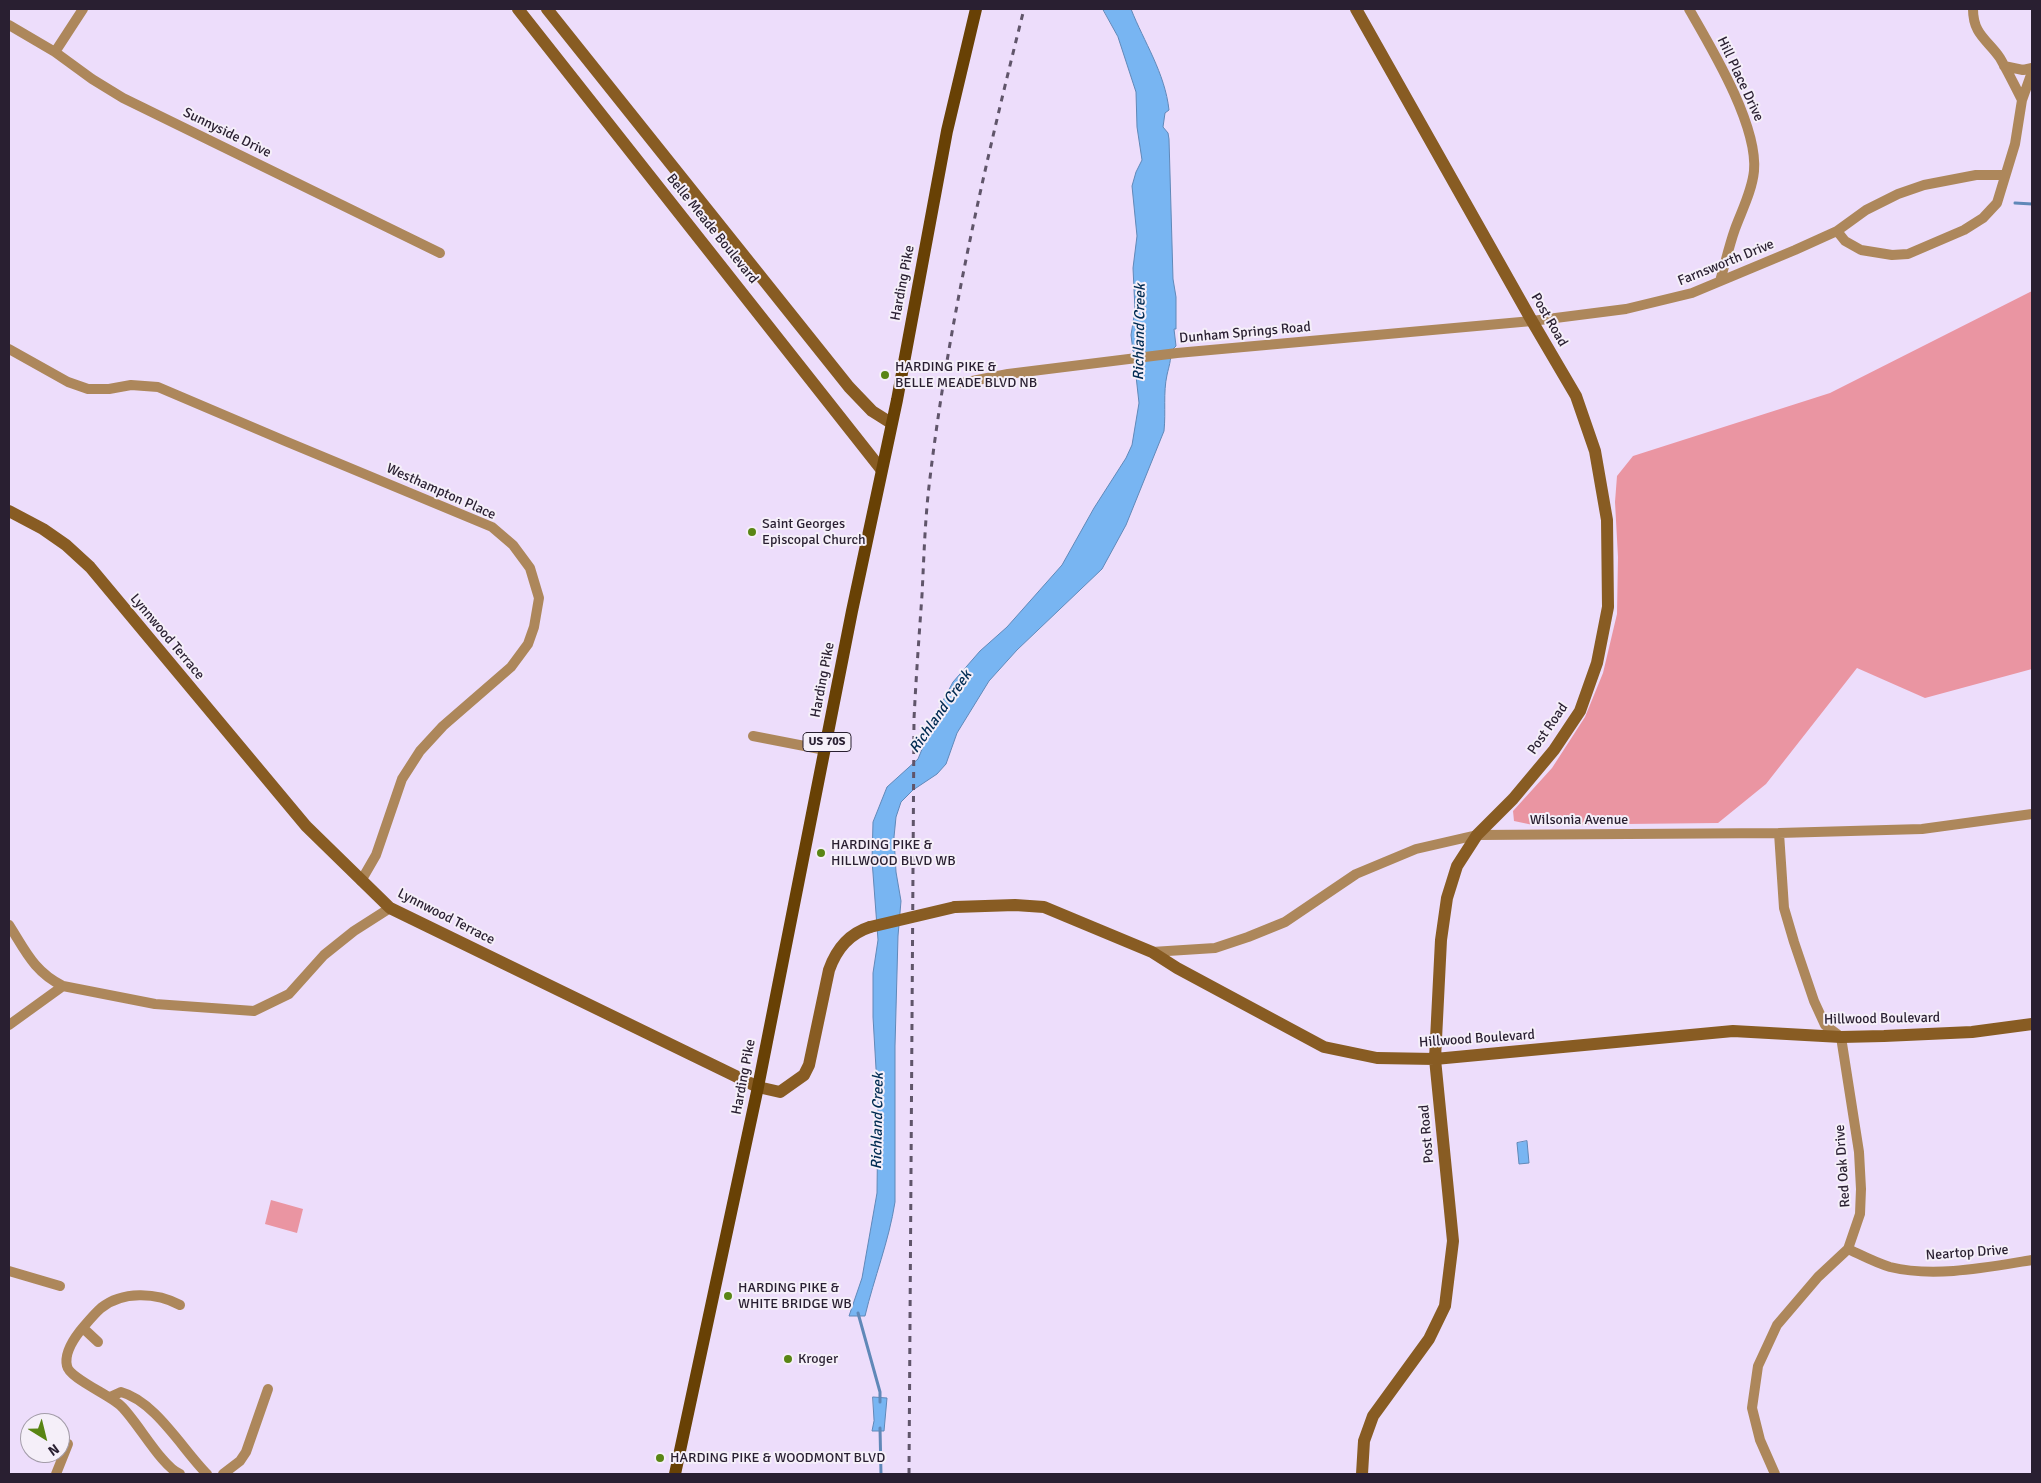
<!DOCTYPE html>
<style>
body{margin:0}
#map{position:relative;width:2041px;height:1483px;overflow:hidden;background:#edddfb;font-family:Signika,sans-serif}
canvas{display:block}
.frame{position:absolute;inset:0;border:10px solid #291f31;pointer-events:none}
.north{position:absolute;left:20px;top:1413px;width:50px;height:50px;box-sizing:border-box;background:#f5eff9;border:1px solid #a39ca9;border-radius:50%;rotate:144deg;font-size:14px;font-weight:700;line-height:20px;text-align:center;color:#291f31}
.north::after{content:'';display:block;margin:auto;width:18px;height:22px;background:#598514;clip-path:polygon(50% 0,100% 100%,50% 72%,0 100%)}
</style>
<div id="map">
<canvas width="2041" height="1483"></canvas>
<div class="frame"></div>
<div class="north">N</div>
</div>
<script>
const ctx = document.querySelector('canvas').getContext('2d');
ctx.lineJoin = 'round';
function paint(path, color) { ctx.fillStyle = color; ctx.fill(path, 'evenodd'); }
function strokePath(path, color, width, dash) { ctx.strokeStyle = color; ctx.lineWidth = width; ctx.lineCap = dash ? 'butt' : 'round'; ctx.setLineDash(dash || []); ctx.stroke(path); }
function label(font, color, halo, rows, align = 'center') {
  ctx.font = font + ' Signika,sans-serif'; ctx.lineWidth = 4; ctx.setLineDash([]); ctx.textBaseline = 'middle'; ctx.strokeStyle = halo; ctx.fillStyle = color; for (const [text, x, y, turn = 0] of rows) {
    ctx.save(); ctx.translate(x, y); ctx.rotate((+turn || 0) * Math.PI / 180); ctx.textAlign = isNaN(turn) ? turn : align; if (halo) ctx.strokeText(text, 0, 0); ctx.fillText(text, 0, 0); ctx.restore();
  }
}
paint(new Path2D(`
 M2032,291V669L1925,698L1857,668L1766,784L1718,823L1533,825L1514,821L1513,811L1552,768L1585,717L1603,673L1617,614L1618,557L1615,502L1617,476L1633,456L1830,393Z
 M271,1200L303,1209L297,1233L265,1224Z`), '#ea95a2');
const water = new Path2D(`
 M1103,9H1131C1144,42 1165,73 1169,110L1165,113L1163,127L1168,133L1169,139L1173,279L1176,297V329H1174L1176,346L1171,351C1171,361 1169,366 1167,375C1163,393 1166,412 1164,431L1126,525L1102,569L1017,650L989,681L957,733L946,764L937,774L913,790L901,802L896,817L894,837L896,872L901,901L898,936L895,1046V1202C889,1241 874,1278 865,1316H849L862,1278L877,1193L878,1103L873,1017V973L878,940L872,860L873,822L887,787L918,759L938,710L953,682L980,651L1007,627L1062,565L1094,508L1126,458L1132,445L1139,403L1135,367L1139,362V355L1133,351L1131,335L1135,310L1133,268L1137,236L1132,186L1136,172L1142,160L1137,127L1136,92L1118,37Z
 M1527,1141L1529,1163L1519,1164L1517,1143Z
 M873,1397L887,1398L884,1431H872L874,1421Z`);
paint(water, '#78b5f2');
strokePath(water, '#6088b8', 1);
strokePath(new Path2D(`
 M2015,203L2032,204
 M858,1313L880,1392V1402
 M880,1428L881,1474`), '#6088b8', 3);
strokePath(new Path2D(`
 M1689,9C1712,49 1758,125 1754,171C1752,191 1742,210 1735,229C1729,246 1725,264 1720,281
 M1973,9C1973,35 1988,40 2000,58C2008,72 2015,86 2022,100
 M9,25L55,52L92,79L123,98L440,253
 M55,52L83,9
 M2004,66L2023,70L2032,68
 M1837,231L1845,241L1861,250L1892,255L1908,254L1964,230L1983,218L1997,203L2015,144L2022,100L2032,72
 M9,349L68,382L88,389H109L131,385L158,387L285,441L492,527L513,545L530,568L539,598L534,627L528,644L511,667L443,726L420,751L402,779L376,855L361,881
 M962,383L1008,374L1177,353L1532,321L1626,309L1692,293L1795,250L1837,231L1866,210L1898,194L1924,185L1976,175H2005
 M753,736L825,750
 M9,925C25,950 34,972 63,986L155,1004L254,1011L289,994L324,955L354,931L390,908
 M1152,952L1215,948L1248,937L1285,922L1356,874L1416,849L1477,835L1779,833L1922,829L2032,814
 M9,1025L63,986
 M1848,1249C1861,1255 1876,1263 1890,1267C1935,1278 1988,1267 2032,1260
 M9,1271L60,1286
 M180,1305C156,1292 122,1291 101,1308C93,1315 87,1323 80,1331C73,1340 64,1354 67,1366C69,1378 110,1395 121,1406C137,1421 162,1467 180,1474
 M83,1328L98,1342
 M110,1397L121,1392C155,1401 183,1450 207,1474
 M56,1474L68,1444
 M223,1474L240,1461L246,1452L268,1389
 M1775,1474L1760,1440L1752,1408L1758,1366L1777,1325L1818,1277L1848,1249L1860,1214L1861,1189L1859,1152L1841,1037L1825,1025L1814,1001L1794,942L1784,908L1779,833`), '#ad875b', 10);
strokePath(new Path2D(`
 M518,9L881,469
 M547,9L849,387L872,411L891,423
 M1356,9L1532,321L1576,396L1595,451L1607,520L1608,607L1597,663L1580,711L1554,750L1513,799L1477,835L1457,866L1447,898L1441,940L1435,1059L1453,1241L1445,1306L1429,1339L1373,1416L1364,1441L1362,1474
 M9,511L43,529L66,545L90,567L306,826L390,908L758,1087L780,1092L804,1075L809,1065L829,970C836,950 848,934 870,927
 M955,907L1015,905L1044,907L1152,952L1177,968L1324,1047L1377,1058L1435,1059L1733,1031L1841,1037L1884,1036L1972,1032L2032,1024`), '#885c23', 12);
strokePath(new Path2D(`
 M675,1474L758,1087L852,611L897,400L947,131L976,9`), '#684105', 12);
strokePath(new Path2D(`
 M909,1474L914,719C916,678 919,637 922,595C924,556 925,517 930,478C949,320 985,164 1024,9`), '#60556a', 3, [6, 6]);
strokePath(new Path2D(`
 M870,927L955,907`), '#885c23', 12);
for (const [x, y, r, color] of [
 [885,375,5,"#598514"],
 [752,532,5,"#598514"],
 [821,853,5,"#598514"],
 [728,1296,5,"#598514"],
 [788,1359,5,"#598514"],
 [660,1458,5,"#598514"]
]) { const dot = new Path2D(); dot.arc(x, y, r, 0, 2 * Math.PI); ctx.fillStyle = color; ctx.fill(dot); strokePath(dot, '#f5eff9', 2); }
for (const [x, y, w] of [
 [827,742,48]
]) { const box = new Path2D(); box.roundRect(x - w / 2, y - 9.5, w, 19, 4); ctx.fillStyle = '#f5eff9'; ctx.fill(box); strokePath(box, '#291f31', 1); }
label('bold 12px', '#291f31', null, [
 ["US 70S",827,742]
]);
label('14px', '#291f31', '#f5eff9', [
 ["Hill Place Drive",1740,79,65],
 ["Sunnyside Drive",227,133,26],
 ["Belle Meade Boulevard",712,229,51],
 ["Farnsworth Drive",1726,263,-22],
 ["Harding Pike",903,283,-79],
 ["Post Road",1549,320,60],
 ["Dunham Springs Road",1245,333,-5],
 ["Westhampton Place",441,492,24],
 ["Lynnwood Terrace",167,637,50],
 ["Harding Pike",823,680,-79],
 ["Post Road",1548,729,-55],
 ["Wilsonia Avenue",1579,820],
 ["Lynnwood Terrace",446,917,27],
 ["Hillwood Boulevard",1882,1019,-1],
 ["Hillwood Boulevard",1477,1039,-4],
 ["Harding Pike",744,1077,-79],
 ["Post Road",1427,1134,-95],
 ["Red Oak Drive",1843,1166,-94],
 ["Neartop Drive",1967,1253,-4]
]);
label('14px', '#291f31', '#f5eff9', [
 ["HARDING PIKE &",895,367],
 ["BELLE MEADE BLVD NB",895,383],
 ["Saint Georges",762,524],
 ["Episcopal Church",762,540],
 ["HARDING PIKE &",831,845],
 ["HILLWOOD BLVD WB",831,861],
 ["HARDING PIKE &",738,1288],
 ["WHITE BRIDGE WB",738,1304],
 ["Kroger",798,1359],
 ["HARDING PIKE & WOODMONT BLVD",670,1458]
], 'left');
label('italic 15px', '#002b52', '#f5eff9', [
 ["Richland Creek",1140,332,-89],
 ["Richland Creek",941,712,-55],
 ["Richland Creek",878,1121,-89]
]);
</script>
